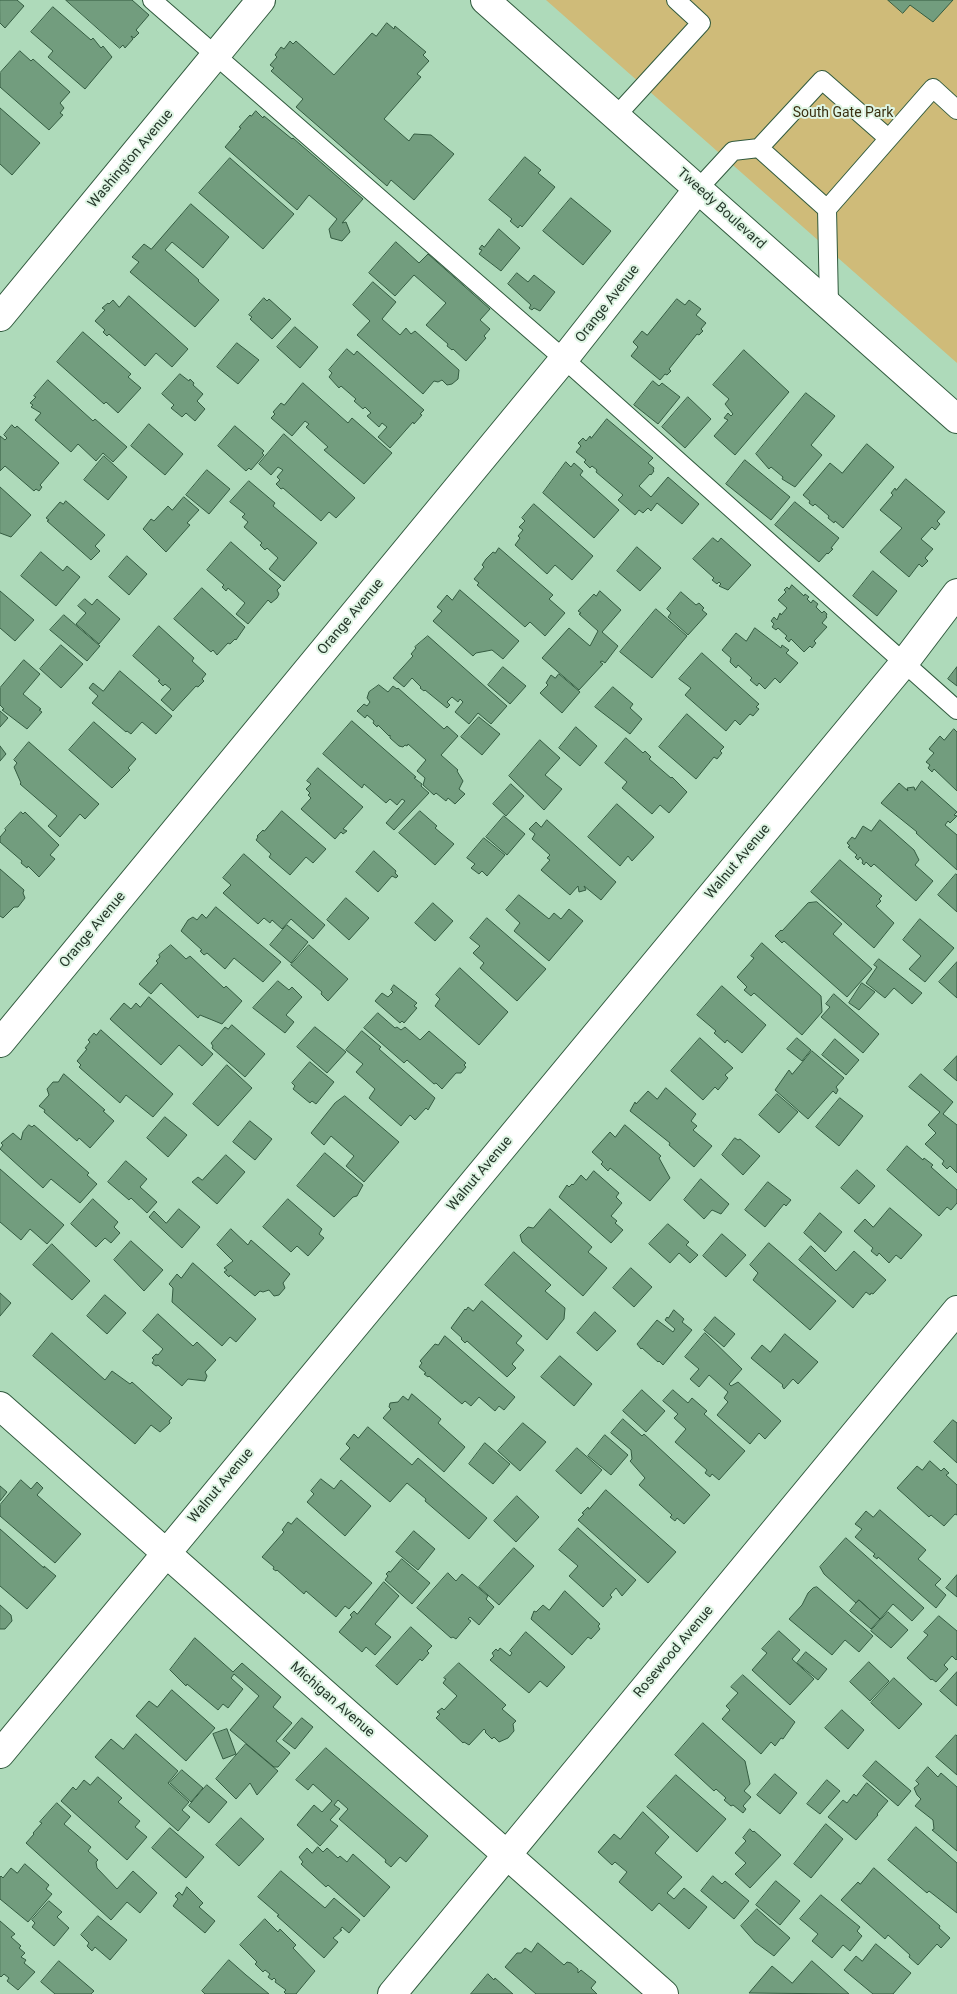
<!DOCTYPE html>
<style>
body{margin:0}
canvas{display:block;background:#aedaba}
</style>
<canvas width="957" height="1994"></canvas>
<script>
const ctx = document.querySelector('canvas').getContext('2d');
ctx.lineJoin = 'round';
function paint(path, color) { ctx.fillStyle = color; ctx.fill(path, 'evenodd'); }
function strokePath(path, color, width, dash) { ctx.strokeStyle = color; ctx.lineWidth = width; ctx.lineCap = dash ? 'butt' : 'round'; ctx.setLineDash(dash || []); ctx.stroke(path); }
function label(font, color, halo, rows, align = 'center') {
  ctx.font = font + ' Roboto,sans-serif'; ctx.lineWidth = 4; ctx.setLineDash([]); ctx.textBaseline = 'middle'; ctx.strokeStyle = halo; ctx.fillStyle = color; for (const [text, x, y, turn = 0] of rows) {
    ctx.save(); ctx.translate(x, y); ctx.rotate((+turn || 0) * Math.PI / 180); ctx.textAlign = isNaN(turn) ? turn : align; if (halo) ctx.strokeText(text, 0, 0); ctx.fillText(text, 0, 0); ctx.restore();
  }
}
paint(new Path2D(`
 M546,0H957V363Z`), '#cfbb79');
const building = new Path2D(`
 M0,0H17L24,6L5,28L0,23Z
 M66,0H132L149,15L136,30L139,33L134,38L131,36L133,39L125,48L123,45L120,48Z
 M888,0H953L933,22L910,5L903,13Z
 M53,7L91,40L93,38L101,48L103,46L112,57L85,89L48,57L53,51L31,32Z
 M387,23L394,29L395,26L426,52L423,55L429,61L417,74L421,77L384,119L409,141L414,134L431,135L454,154L414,200L391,180L387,186L296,107L303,99L271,71L274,68L270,65L277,57L275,55L281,47L284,49L290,41L293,44L296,41L334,75L372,33L376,36Z
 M20,51L31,61L33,59L70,92L60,103L64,108L60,113L63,115L49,130L0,87V73Z
 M0,108L40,143L12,175L0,164Z
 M256,111L263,118L264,116L292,139L293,138L363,199L342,223L346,222L350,232L342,241L331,238L329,229L337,219L309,195L297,210L225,147L241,128L239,127L250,115L251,116Z
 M525,157L541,170L538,173L555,187L522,227L520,225L518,228L510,221L512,219L489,200Z
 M230,158L294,214L263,249L199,193Z
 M571,198L611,231L583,265L543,231Z
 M191,204L229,237L203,268L172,242L165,250L199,280L198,281L219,300L195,327L130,272L139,262L132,257L144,244L151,249Z
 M499,229L520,248L501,271L479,254L482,250L479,249L482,245L484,247Z
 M396,242L419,263L428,254L490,309L480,320L490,329L484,336L486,338L466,361L453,349L452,350L447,346L448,344L426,325L446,303L414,275L395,296L369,273Z
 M517,273L528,282L534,275L555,292L540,311L534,308L532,310L529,308L531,305L508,284Z
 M373,282L396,302L382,319L400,335L406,328L411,334L415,331L459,370L458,379L452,384L447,385L442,380L438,382L434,381L423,394L357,335L370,321L353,305Z
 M129,296L188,349L172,367L156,353L145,366L109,334L107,336L103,332L105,330L95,321L105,310L102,308L108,303L109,304L113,300L119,307Z
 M264,298L267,301L269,299L291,319L272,339L250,319L252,317L249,315Z
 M677,299L685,305L689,300L701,309L696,315L706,323L701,329L703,331L699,335L697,334L669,369L671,371L667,375L665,374L660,380L631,356L638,347L633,342L642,331L647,335Z
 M295,327L318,347L300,368L277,347Z
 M83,332L131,374L128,377L141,388L118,413L106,402L104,404L57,362Z
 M237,343L259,360L238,384L217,367Z
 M347,349L354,355L357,351L424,410L420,414L422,415L414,424L413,422L390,448L378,437L387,427L382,423L379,427L367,416L371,413L365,407L363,409L354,401L356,399L341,386L339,388L329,377L332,373L329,370Z
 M744,350L789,392L735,455L714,436L728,420L724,418L728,413L731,416L733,414L725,404L729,399L713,385Z
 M180,374L189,381L190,379L194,383L193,385L203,394L197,401L205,409L195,421L186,413L182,417L171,408L174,405L162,394Z
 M48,380L93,421L95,419L127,447L113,462L103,453L96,461L78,444L71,452L35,420L41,413L31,407L33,405L30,403L36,397L34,396Z
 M653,381L659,386L662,383L680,397L658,424L634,405Z
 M303,383L348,423L352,418L392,453L364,484L324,450L328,447L306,427L309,424L305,421L292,436L271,418L275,414L273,412L281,403L284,405Z
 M806,393L835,416L811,445L822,455L795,487L782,479L783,477L771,467L769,469L756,454Z
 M688,397L711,419L685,448L662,427Z
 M607,419L653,458L648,463L654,468L653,470L654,471L651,475L650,474L639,486L651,497L668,477L699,504L682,524L657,503L651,511L648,508L643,513L639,510L635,515L618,500L623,495L596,472L597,470L592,466L590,468L584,462L586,460L576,452L581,446L578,443L583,438L586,441L590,436L591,438Z
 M149,424L183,454L165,475L131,446Z
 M12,425L15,428L17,426L59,463L40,485L42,487L39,491L36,489L34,491L5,466L0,471V436L5,440L7,438L4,435Z
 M235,426L264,451L262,453L264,455L251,470L249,468L246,471L218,446Z
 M284,434L355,498L336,518L329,512L321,521L283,488L281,489L276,484L280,480L277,477L283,470L278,467L271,475L259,464Z
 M867,444L894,467L843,528L835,521L834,523L828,518L829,516L815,504L813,506L809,503L810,501L803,495L830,463L842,473Z
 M104,456L127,477L108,500L84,480Z
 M745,460L790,497L771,520L726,484Z
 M566,462L571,467L574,463L583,471L580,475L619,510L594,538L543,493Z
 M207,470L230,489L209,514L186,495Z
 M906,479L945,512L937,521L940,524L935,530L932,527L921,539L933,549L925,558L928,561L922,567L919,564L909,577L880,552L902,528L880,510L893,495L891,493L895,488L896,490Z
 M249,481L275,503L273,506L317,543L284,581L269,569L278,558L267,548L265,550L260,545L262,543L244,527L248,522L242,517L245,514L230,502Z
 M0,487L31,515L11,537L0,533Z
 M184,497L199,510L187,523L190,525L166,552L143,529L151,519L154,521L168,506L172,510Z
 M66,501L105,535L95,546L100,551L91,560L47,521L49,520L46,518L60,502L63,504Z
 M795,502L839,538L831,548L833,549L828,554L827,553L819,562L775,525Z
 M534,504L593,556L572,580L555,565L547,574L515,545L520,538L518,536L523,530L519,527L525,521L522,518Z
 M713,538L718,542L721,538L751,565L728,590L719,586L721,584L719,582L717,584L712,580L714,578L693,559Z
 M231,542L281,586L277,590L279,594L277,598L271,603L268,600L248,624L236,614L245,603L228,588L226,591L222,587L224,585L207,570Z
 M637,547L661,568L640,591L617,571Z
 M499,548L553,595L549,599L565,613L545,636L530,622L525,627L477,585L479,583L474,579L484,567L482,565L486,559L493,552L495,553Z
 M41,552L63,571L67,566L80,577L56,606L21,576Z
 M127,556L147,574L129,595L109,577Z
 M873,571L897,591L877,616L853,596Z
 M792,585L804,596L805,594L809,597L807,599L811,603L813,600L818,604L816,607L822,613L824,611L827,614L826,616L827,617L822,623L827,627L814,641L816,643L812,648L810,646L804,652L791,639L789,642L785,638L787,636L778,628L776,630L772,627L774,624L771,621L774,617L777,620L780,613L781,615L787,608L778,600L786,592L784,590L787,587L789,589Z
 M202,588L245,627L236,640L235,639L230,644L228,643L217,655L213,650L211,652L174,619Z
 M460,590L519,641L503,659L492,650L476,653L473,656L433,621L442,611L437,607L447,595L452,600Z
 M0,591L34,620L15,641L0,628Z
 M600,591L621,610L602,632L618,646L605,663L602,661L600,662L603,664L579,690L542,658L569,628L590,646L598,631L579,614L581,613L578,611L594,594L596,596Z
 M681,592L696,605L699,603L704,608L702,610L707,614L688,635L668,617L671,613L667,609Z
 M85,599L92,605L97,599L120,619L99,644L76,624L86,613L78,606Z
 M656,609L687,636L652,678L620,652Z
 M64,615L100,646L87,661L50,630Z
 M159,626L194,658L192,661L206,674L202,679L204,681L198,687L196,686L173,711L161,700L171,689L165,684L163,686L158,681L160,680L133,656Z
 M755,628L781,648L782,645L789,650L786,653L798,663L780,683L775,678L765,689L759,683L757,686L750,680L752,678L738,665L736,668L730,662L731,658L722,650L736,633L746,641Z
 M428,636L507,706L491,724L478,713L469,724L455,712L463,702L460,699L458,702L452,697L447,702L450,705L447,708L425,690L424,691L420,688L421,687L412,678L404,687L393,678L413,656L411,654L416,648L415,647Z
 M61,645L83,664L61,688L40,669Z
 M702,653L759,704L756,707L759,709L753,716L750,714L740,725L735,720L726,731L685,695L691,688L679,679Z
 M24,660L40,674L23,694L41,709L39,710L42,712L27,729L2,710L4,709L0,705V688Z
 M503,667L526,686L510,704L488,685Z
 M957,667V686L948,679Z
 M120,671L172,716L156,734L142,722L131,734L127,731L126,732L92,703L98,696L89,688L93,683L103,691Z
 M559,674L580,692L562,713L540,693L548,685L546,683L551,675L555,678Z
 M379,685L388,692L393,686L397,689L398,688L444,729L447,726L458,736L441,755L458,770L457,771L463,781L459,789L465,794L455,804L448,798L446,801L436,793L434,795L423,785L425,778L417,771L426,760L408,744L407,746L405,745L403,747L399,746L390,738V735L389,736L378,725L377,727L373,723L374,721L367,715L365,718L357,711L364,704L367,706L370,702L367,698L369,692Z
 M613,687L633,704L630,708L642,719L630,734L595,707Z
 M0,711L8,718L0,727Z
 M687,714L724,747L720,751L722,753L717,759L714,757L696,779L659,747Z
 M479,717L500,734L482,755L461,737Z
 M352,721L416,777L414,778L422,784L421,786L429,793L394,830L386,823L405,801L402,799L397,805L390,799L386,803L364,784L362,788L323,754Z
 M94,722L136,759L128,768L130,770L112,788L69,750Z
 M576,727L597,746L580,766L559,748Z
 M954,729L957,732V791L934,769L932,772L928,768L930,765L926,762L934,753L929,749L940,736L944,740Z
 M626,738L643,753L645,751L651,757L649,759L671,778L672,777L687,792L669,813L660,805L652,814L622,788L627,782L605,763Z
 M540,740L560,758L545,775L562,789L544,810L509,776Z
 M29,742L99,804L85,819L80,814L60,837L48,826L57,816L20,784L21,783L14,767L17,763L14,760Z
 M0,746L6,754L0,761Z
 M318,768L363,807L343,829L347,831L343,834L341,832L335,839L301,809L311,798L308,795L310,793L306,789L311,784L307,781Z
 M922,781L957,812L954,815L957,816L950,823L948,821L945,825L957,835V870L916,833L917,832L881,803L899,783L908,791L907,788L914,787L915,790Z
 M511,784L524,796L506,816L493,804Z
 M617,804L654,837L632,861L628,856L620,866L588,837Z
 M282,811L326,849L313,863L306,857L290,875L269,857L271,854L256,840L258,837L257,836L263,830L264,831Z
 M420,811L437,826L435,828L454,844L435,865L399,833Z
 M21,812L23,814L25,812L59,845L50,855L55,859L39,877L28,866L27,868L21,863L22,861L0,842V837L6,830L5,829Z
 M504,816L525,834L507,855L486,837Z
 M547,820L616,882L601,900L584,886L586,890L579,892L578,886L570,895L541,870L550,860L547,858L550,855L532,839L535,834L529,829L536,822L541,827Z
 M880,820L914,850L919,860L915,865L933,881L916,901L874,864L871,867L866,862L864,865L862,863L863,861L860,857L858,860L855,857L857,855L848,847L850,846L847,843L852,837L855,839L863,826L871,831Z
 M484,838L505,855L487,876L482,871L479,874L471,868L475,864L467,858Z
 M374,851L396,871L395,873L398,876L396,878L392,876L378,892L356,872Z
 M244,854L325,925L313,939L291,919L282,929L272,920L270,923L264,918L258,924L223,893L231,885L223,878Z
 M840,860L882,896L879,899L881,901L876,906L894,923L874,948L811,892Z
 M0,869L24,890L23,893L25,898L18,907H14L3,918L0,916Z
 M956,874L957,875V912L938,895Z
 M519,895L549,919L554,913L561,919L569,909L583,921L549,961L514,931L520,923L506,910Z
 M346,898L369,918L349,940L327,920Z
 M817,902L842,924L833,934L872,969L847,997L784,941L782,943L775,936L781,930L782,931L808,903Z
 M433,903L453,921L435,941L415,923Z
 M216,907L281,962L263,982L234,958L225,969L207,953L204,955L200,951L202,950L181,931L188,920L193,917L197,920L202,914L206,918Z
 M487,918L546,969L517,1001L480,968L484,963L473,953L480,946L470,938Z
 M920,919L954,948L925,982L909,969L921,956L903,940Z
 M287,925L308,942L291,963L270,945Z
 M762,943L821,996L822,1012L802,1035L754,993L751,996L744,990L747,987L737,977L754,958L751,956Z
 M171,945L186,959L190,956L224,988L226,986L242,1001L222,1024L200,1015L198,1018L161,983L151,994L139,984L158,963L156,961L160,957L159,955Z
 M309,945L348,979L328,1001L321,994L322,992L291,965Z
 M879,959L922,993L912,1004L894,988L885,998L866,983L877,967L874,965Z
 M957,962V998L939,982Z
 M460,968L508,1012L479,1045L435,1006L440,999L436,995Z
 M278,981L289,990L292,987L302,997L286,1015L294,1022L285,1033L253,1008Z
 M862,983L875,992L859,1010L849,1003Z
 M394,985L417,1003L414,1006L417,1008L404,1023L402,1021L400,1023L375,1001L382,993L388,997L393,992L391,990Z
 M722,986L766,1025L742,1053L727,1040L725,1043L714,1033L716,1031L697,1015Z
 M834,994L879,1034L863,1053L821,1017L830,1007L826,1004Z
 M149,997L213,1054L202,1066L179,1045L161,1065L110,1019L124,1003L131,1009L136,1003L140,1007Z
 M378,1013L395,1028L397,1027L401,1030L405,1027L420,1040L429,1031L466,1063L464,1065L466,1067L461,1073H456L442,1089L436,1083L434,1084L407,1060L404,1063L364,1028Z
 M232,1025L265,1054L245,1077L212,1048L213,1046L211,1043L225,1027L228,1029Z
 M315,1027L346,1052L327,1073L297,1047Z
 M101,1030L173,1094L153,1117L126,1095L120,1103L79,1067L81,1065L77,1061L87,1049L85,1048L90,1042L88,1040L94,1033L96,1035Z
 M362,1031L381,1047L379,1049L435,1098L428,1110L426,1108L415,1120L410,1115L401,1126L369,1098L375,1089L356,1072L363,1064L346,1050Z
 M700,1038L733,1068L725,1075L728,1078L718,1090L715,1087L703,1100L671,1071Z
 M797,1038L811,1050L802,1061L787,1049Z
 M835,1039L859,1060L846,1075L822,1055Z
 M812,1051L844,1078L836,1087L838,1090L836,1094L833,1091L808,1119L775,1090L789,1070L792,1074Z
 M957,1056V1081L944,1070Z
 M310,1062L334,1082L316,1104L312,1101L310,1103L293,1089L295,1086L292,1083Z
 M227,1065L252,1088L218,1126L193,1104Z
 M64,1074L105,1110L103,1111L114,1121L90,1148L79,1138L77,1141L44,1112L45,1110L39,1106L49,1095L47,1089L53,1082H58Z
 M921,1074L953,1102L943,1114L957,1125V1173L950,1166L947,1169L942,1164L944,1161L925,1144L936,1133L928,1125L940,1112L909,1087Z
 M666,1088L696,1114L691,1121L697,1126L693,1130L712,1146L694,1167L669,1145L670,1143L630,1111L635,1102L636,1104L648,1091L657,1099Z
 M777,1094L798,1112L779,1133L759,1115Z
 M345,1096L399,1142L364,1182L346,1166L354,1156L331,1136L324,1145L311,1133L335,1103Z
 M840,1098L863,1116L839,1146L816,1127Z
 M165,1117L187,1135L168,1157L147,1138Z
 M250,1121L272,1139L255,1160L233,1142Z
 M29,1125L32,1127L34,1125L89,1173L87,1175L97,1184L80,1203L51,1179L43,1188L0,1149L3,1145L1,1143L13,1133L21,1140L23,1132Z
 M625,1125L661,1156L659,1158L670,1178L650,1201L610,1168L608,1171L601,1164L603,1162L592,1152L610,1132L615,1137Z
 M735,1138L738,1140L740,1139L760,1156L743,1175L722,1155Z
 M907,1146L923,1160L924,1158L933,1165L931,1167L957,1190V1203L951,1210L947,1207L939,1216L887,1170Z
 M325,1153L363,1185L357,1196L353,1197L334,1217L297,1186Z
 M226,1155L245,1172L217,1204L192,1182L198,1177L202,1180Z
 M126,1161L147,1179L140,1187L157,1202L147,1213L131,1198L129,1200L108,1182Z
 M0,1169L64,1225L47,1244L30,1229L21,1240L0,1222Z
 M857,1170L875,1186L859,1204L841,1188Z
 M594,1171L619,1193L616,1197L622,1203L611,1216L617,1221L615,1223L623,1230L611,1243L559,1197L567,1185L569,1187L572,1184L573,1185L581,1175L586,1180Z
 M701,1179L729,1204L721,1214L712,1210L704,1219L684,1200Z
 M768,1182L791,1200L786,1206L784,1204L765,1227L745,1210Z
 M93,1199L118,1222L114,1227L120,1233L111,1243L105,1238L96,1247L71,1224Z
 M288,1199L322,1229L319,1234L324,1238L308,1256L297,1246L291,1252L263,1227Z
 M890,1208L922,1235L901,1259L896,1255L889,1263L879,1253L877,1256L871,1251L873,1248L854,1231L865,1219L873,1227Z
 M179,1209L200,1227L182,1248L149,1217L154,1211L166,1223Z
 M550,1209L592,1247L588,1252L607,1268L583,1296L522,1242L520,1235L528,1227L533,1228Z
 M820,1213L842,1232L825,1252L804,1233Z
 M668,1224L689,1242L686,1245L698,1255L690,1263L679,1253L670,1263L649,1244Z
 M231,1229L248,1245L251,1240L290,1274L283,1283L285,1288L279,1295L274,1296L269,1290L263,1292L260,1291L255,1296L230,1275L229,1277L224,1272L227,1270L224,1268L233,1261L217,1245Z
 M722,1234L746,1255L726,1277L703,1256Z
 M131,1241L163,1270L144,1291L114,1260Z
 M769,1243L836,1301L810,1330L753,1280L758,1273L750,1265Z
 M52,1244L90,1281L72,1300L33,1265Z
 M811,1246L836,1271L854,1251L886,1280L873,1294L871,1293L870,1295L866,1292L853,1308L799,1260Z
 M514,1252L551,1285L545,1291L565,1308L564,1319L547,1340L485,1285Z
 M193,1263L256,1319L236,1342L230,1337L222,1346L172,1302L173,1288L169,1284L177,1274L181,1278Z
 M631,1268L652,1287L634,1307L613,1288Z
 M0,1293L11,1303L0,1316Z
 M105,1295L126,1313L107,1334L87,1316Z
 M482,1301L522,1336L516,1343L524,1350L512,1364L516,1368L507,1377L467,1341L465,1343L461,1339L462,1338L451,1328L465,1309L466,1310L468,1307L473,1311Z
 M674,1310L684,1319L682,1322L692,1330L663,1365L659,1361L658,1362L642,1348L641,1349L637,1344L657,1320L673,1332L675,1329L665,1320L667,1317L668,1318Z
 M595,1312L616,1331L597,1351L577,1333Z
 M158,1314L193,1346L197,1342L216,1360L205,1372L207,1376L205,1381L188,1379L182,1386L158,1365L156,1366L152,1363L154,1360L152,1358L156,1354L158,1355L163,1349L143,1331Z
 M715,1317L735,1334L724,1347L704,1330Z
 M52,1333L105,1380L112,1371L130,1384L132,1382L172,1418L169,1421L170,1423L160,1432L151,1425L135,1444L33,1356Z
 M705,1333L742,1369L729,1384L731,1386L738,1382L781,1421L765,1439L759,1433L750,1444L717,1415L728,1402L724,1398L728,1392L709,1375L699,1387L690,1379L699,1369L685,1357Z
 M785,1334L818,1362L798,1384L793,1379L784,1389L782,1386L783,1385L751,1358L762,1345L770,1352Z
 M445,1336L515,1397L504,1410L499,1406L495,1411L479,1397L471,1406L465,1401L462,1404L429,1376L428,1377L424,1374L426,1373L419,1367L422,1363L420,1361L435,1344L438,1345Z
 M560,1356L592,1384L574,1406L541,1377Z
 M642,1390L665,1411L646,1432L623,1411Z
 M673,1390L688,1403L692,1398L707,1411L704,1414L745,1451L719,1480L712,1474L710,1477L705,1473L707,1470L675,1442L686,1429L674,1418L678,1414L663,1401Z
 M412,1394L441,1419L438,1423L465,1447L444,1472L383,1418L391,1409L389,1407L390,1403L398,1402L403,1396L408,1400Z
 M623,1419L642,1436L644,1434L710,1495L684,1524L677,1518L675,1521L670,1517L672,1515L639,1485L645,1478L630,1461L632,1459L631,1450L611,1433Z
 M953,1420L957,1423V1463L934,1442Z
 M523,1423L546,1442L520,1471L498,1451Z
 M368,1427L412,1465L418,1458L487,1518L469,1539L425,1501L426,1499L407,1483L390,1502L340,1459L350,1448L346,1444L354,1434L358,1438Z
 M605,1435L628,1455L611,1475L588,1456Z
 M485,1443L510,1464L493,1484L469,1464Z
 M577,1448L602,1470L581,1494L556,1471Z
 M930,1461L941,1471L944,1468L949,1473L946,1475L957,1485V1515L955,1514L944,1526L931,1515L929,1517L897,1488L917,1466L922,1470Z
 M321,1479L334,1489L341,1480L371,1506L345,1536L307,1502L314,1494L311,1491Z
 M21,1480L31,1489L37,1482L43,1488L37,1495L81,1534L55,1563L0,1516V1505Z
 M0,1486L7,1492L0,1501Z
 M606,1490L676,1552L648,1583L578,1520L584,1514L582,1513L588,1507L589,1509Z
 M517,1496L539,1517L516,1542L494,1521Z
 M880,1510L926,1550L918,1559L941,1579L935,1585L946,1595L936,1608L878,1557L877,1559L873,1556L875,1554L855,1537L862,1529L855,1524L866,1511L873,1517Z
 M297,1518L372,1583L349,1609L345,1606L336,1617L306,1591L304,1594L277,1570L276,1571L273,1569L274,1567L262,1557L284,1532L282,1530L288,1522L291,1524Z
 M578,1528L636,1580L622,1596L616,1588L610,1595L612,1597L603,1607L569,1576L578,1566L559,1550Z
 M0,1529L44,1568V1566L56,1576L27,1609L0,1586Z
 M414,1531L435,1549L418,1570L396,1552Z
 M846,1538L924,1608L912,1621L893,1604L880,1619L859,1600L856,1603L824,1574L820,1567Z
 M514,1548L534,1566L499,1605L479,1587Z
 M402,1559L430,1583L412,1604L385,1580L388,1576L386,1574L389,1571L390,1572Z
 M448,1573L456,1581L462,1574L488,1596L486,1599L494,1607L479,1625L470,1617L468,1619L471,1621L456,1639L453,1637L451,1638L417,1608Z
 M957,1575V1597L946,1588Z
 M384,1582L399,1596L375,1624L391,1637L375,1655L366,1647L362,1652L339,1632L352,1617L350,1615L354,1611L357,1614Z
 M817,1587L873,1636L859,1652L845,1640L832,1655L789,1619L802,1605L808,1593L813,1588Z
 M565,1591L600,1624L598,1626L600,1629L591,1639L588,1637L572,1655L531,1619L534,1611L536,1612L543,1605L549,1610Z
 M859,1600L880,1619L871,1629L850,1611Z
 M0,1605L11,1615L12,1621L5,1629H0Z
 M888,1612L908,1630L891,1648L871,1631Z
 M939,1616L957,1631V1659L956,1660L952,1656L944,1665L948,1669L936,1682L932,1679L931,1680L907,1658L928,1635L924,1632Z
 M411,1627L432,1646L427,1651L429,1653L422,1661L420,1659L397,1685L376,1666Z
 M779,1631L800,1650L792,1659L814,1679L790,1705L752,1670L767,1653L762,1649Z
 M526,1632L565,1667L547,1687L540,1681L529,1693L490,1660L494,1656L492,1653L496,1649L498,1651L500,1648L510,1656L512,1653L510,1651Z
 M195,1638L233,1672L242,1663L281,1697L273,1707L292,1723L276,1741L290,1753L278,1767H274L230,1730L259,1696L234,1674L231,1678L243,1689L228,1708L223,1704L218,1710L187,1684L186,1686L170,1670Z
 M806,1652L827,1669L818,1680L797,1663Z
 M869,1662L889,1681L870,1701L850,1682Z
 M459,1663L506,1705L502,1709L516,1721L513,1724L514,1731L508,1738L499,1742L494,1737L492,1739L485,1732L486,1731L484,1729L469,1745L464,1742L463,1743L436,1718L440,1714L437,1712L442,1708L444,1710L457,1696L443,1683L446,1679L444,1678Z
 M957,1672V1706L940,1691Z
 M743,1675L795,1722L783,1739L781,1738L775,1746L771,1742L761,1754L722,1719L730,1710L726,1706L738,1693L731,1687Z
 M894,1678L922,1704L899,1729L871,1703Z
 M172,1690L215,1728L186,1761L136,1716L149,1701L157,1707Z
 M842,1710L864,1730L848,1749L825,1728Z
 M302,1718L313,1727L295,1749L283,1740Z
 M703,1723L745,1761L750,1784L744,1791L751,1797L743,1806L746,1809L743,1813L733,1805L731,1806L724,1800L726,1798L716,1789L714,1791L675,1755Z
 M227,1729L236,1754L223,1759L213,1734Z
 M136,1734L178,1771L168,1783L189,1802L182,1810L190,1817L178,1831L95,1757L111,1739L123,1749Z
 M956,1735L957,1736V1775L936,1757Z
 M246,1744L278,1771L257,1795L250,1783L236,1799L216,1779Z
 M326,1748L428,1836L406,1862L400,1857L391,1867L385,1862L386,1860L339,1819L348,1809L338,1800L334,1805L340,1809L330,1820L338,1826L320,1846L297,1825L314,1805L322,1812L332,1801L313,1784L308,1790L296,1780Z
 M876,1761L911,1791L898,1806L863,1776Z
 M928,1767L938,1777L941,1773L957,1787V1851L932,1830L934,1829L933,1820L915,1806L921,1799L917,1795L914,1788L919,1784L916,1781Z
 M182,1770L203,1788L191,1802L170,1783Z
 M775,1774L797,1793L780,1814L757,1795Z
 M676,1775L726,1819L697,1852L647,1807Z
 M98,1777L122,1798L118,1802L140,1821L135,1827L147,1837L127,1860L61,1801L73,1787L76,1790L84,1780L90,1785Z
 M827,1780L840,1791L820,1814L807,1804Z
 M867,1783L888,1801L877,1814L878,1815L856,1840L828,1817L843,1800L847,1803L854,1794L856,1796Z
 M207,1785L227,1802L209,1823L189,1806Z
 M57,1803L71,1816L64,1824L91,1847L88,1851L98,1860L96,1862L97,1868L117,1889L133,1871L157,1893L140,1913L127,1902L111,1920L26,1843L34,1834L33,1833L42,1823L40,1822Z
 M643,1812L669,1837L655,1853L682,1877L667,1893L674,1899L684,1888L707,1907L689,1929L659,1903L652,1911L619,1882L627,1872L615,1862L612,1865L598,1852L614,1834L620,1839Z
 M241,1818L264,1839L239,1866L216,1845Z
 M826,1824L843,1839L811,1878L794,1864Z
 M916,1827L957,1863V1913L929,1891L927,1893L888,1860Z
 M170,1828L204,1857L186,1878L152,1848Z
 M750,1829L753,1832L754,1831L781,1855L750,1888L735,1874L746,1863L735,1853L746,1841L743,1838Z
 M318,1847L323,1852L327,1848L338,1858L340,1856L347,1862L353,1854L390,1887L364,1917L328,1885L326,1887L301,1864L303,1862L299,1857L307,1848L312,1853Z
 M25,1864L49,1885L46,1889L52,1894L28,1922L0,1899V1877L1,1876L3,1878L11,1868L17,1873Z
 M874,1868L940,1926L939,1928L950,1938L941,1948L937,1944L918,1965L909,1957L910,1955L888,1935L885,1939L841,1900L858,1882L860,1884Z
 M281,1871L325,1908L334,1898L360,1920L349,1933L342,1927L340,1930H342L333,1938L338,1942L324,1958L277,1916L279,1915L258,1897Z
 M713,1876L722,1884L725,1881L749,1901L734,1919L701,1891Z
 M776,1881L800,1901L780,1925L756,1905Z
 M187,1887L203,1903L199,1907L215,1921L205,1933L173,1906L178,1899L175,1896L179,1892L182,1895Z
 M821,1895L860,1927L857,1931L862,1936L850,1951L843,1945L832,1958L812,1941L818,1934L800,1919Z
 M49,1901L62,1912L57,1917L69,1928L54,1946L32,1927L35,1923L32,1920Z
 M757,1909L790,1938L774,1956L755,1942L741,1926Z
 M98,1916L127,1940L110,1960L95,1947L92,1951L87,1946L89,1943L81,1935Z
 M265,1919L278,1932L280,1929L296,1945L293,1948L315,1971L296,1994H286L284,1992L286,1990L275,1982L276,1980L274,1978L272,1980L268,1977L270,1974L265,1970L263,1972L255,1964L257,1962L240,1945Z
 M0,1921L15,1934L11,1937L21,1946L19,1948L25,1953L21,1957L26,1960L24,1963L35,1972L18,1990L7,1981L9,1978L4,1974L1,1977L0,1976Z
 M538,1943L564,1965L567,1962L571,1963L578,1969V1973L581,1970L596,1982L591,1988L597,1994H536L505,1967L517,1953H521L525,1948L531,1952Z
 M876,1944L911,1973L893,1994H873L844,1970L856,1956L862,1961Z
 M229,1960L246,1975L269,1994H205L202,1991Z
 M59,1961L94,1991L91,1994H55L41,1982Z
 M812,1961L849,1994L749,1993L772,1966L792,1983Z
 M488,1974L494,1980L495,1978L513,1994H471Z`);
paint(building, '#729d7e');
strokePath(building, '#345c41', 1);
const lane = new Path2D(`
 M152,0L564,359L957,710
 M616,116L701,23L676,0
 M759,148L827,209
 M698,189L733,151L759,148L822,80L888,138
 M829,304L827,209L933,88L957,110`);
const street = new Path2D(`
 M0,317L261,0
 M0,1043L564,359L698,189
 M0,1406L664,1994
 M0,1754L904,663L957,593
 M392,1994L957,1310`);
const secondary = new Path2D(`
 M485,0L957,419`);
strokePath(lane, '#315a3e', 20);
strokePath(street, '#315a3e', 30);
strokePath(secondary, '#315a3e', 30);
strokePath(lane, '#fff', 18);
strokePath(street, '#fff', 28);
strokePath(secondary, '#fff', 28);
label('14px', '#3a3112', '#dff5e4', [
 ["South Gate Park",843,113]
]);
label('14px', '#26382b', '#dff5e4', [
 ["Washington Avenue",131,159,-50],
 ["Tweedy Boulevard",721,209,42],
 ["Orange Avenue",608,304,-52],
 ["Orange Avenue",351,617,-50],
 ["Walnut Avenue",738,862,-50],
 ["Orange Avenue",93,930,-50],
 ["Walnut Avenue",480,1174,-50],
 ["Walnut Avenue",221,1486,-50],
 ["Rosewood Avenue",674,1652,-50],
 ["Michigan Avenue",332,1700,41]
]);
</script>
